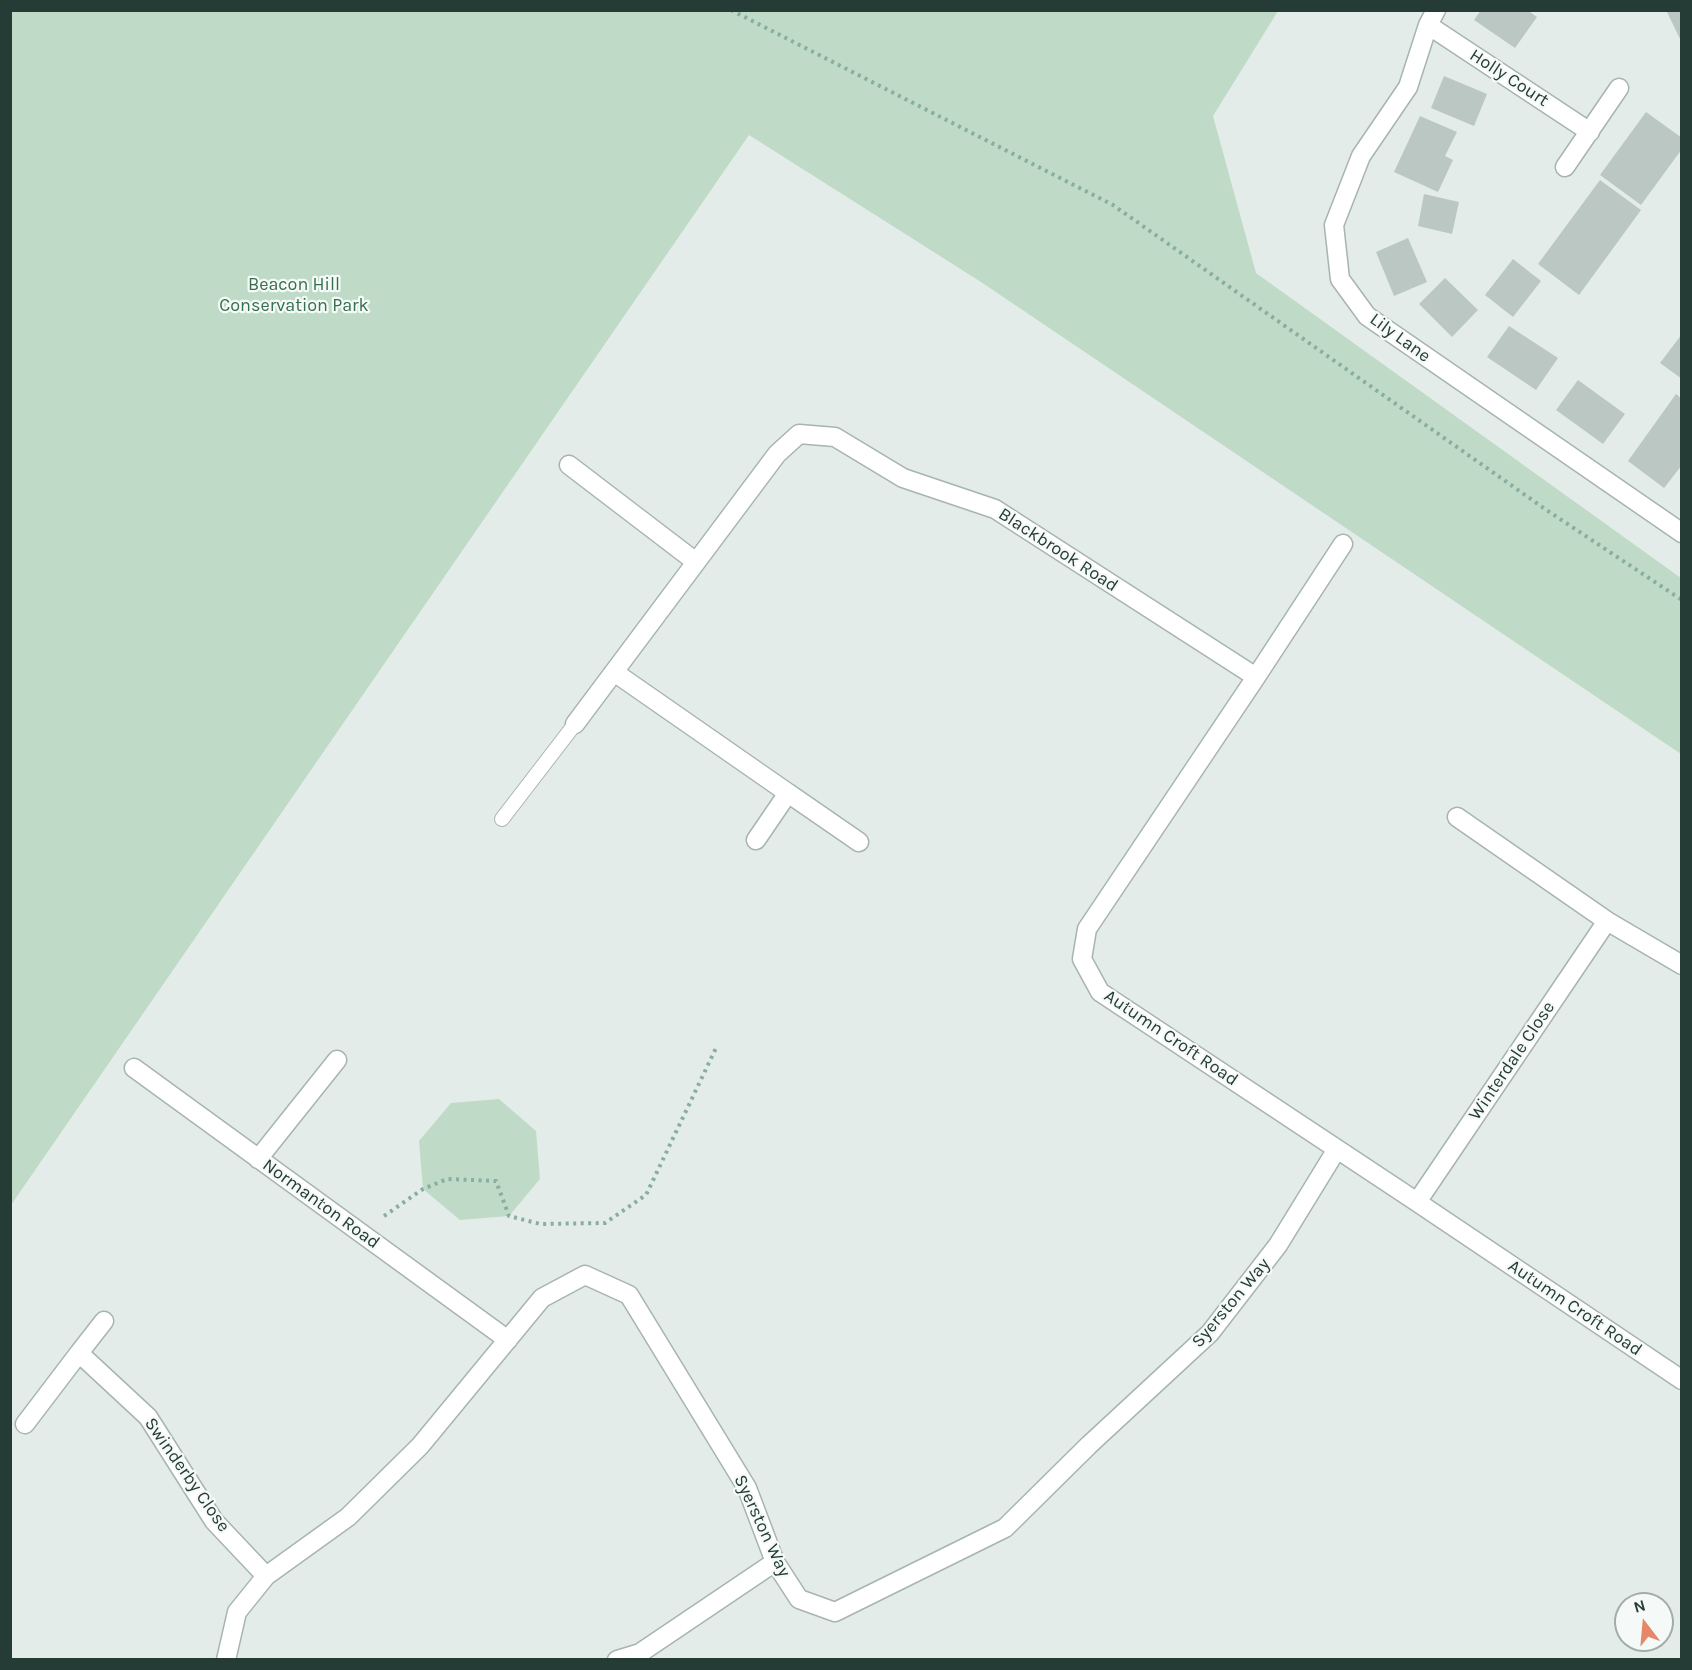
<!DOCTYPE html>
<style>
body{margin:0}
#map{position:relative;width:1692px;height:1670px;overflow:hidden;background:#e4ece9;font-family:Karla,sans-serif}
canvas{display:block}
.frame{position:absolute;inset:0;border:12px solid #253c36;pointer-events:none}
.north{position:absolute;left:1614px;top:1592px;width:60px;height:60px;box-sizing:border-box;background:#f5f9f7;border:2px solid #a2adaa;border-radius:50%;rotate:344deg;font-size:16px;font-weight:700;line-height:24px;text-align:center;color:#253c36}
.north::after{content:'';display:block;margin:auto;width:21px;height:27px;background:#e58869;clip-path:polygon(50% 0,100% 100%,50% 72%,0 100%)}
</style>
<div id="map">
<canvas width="1692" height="1670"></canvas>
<div class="frame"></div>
<div class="north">N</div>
</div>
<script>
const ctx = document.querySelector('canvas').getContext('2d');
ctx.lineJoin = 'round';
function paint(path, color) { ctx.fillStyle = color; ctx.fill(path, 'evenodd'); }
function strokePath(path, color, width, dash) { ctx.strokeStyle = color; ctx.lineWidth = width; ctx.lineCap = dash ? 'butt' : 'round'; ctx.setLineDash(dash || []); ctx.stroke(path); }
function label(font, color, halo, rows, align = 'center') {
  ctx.font = font + ' Karla,sans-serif'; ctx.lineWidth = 4.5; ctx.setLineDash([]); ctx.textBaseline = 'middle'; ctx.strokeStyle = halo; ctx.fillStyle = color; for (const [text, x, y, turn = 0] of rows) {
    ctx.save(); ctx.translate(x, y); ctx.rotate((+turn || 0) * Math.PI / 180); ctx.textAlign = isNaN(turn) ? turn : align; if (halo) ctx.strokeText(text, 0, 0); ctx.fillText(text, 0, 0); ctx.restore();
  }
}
paint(new Path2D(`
 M11,10L1278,11L1213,116L1256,273L1681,578V754L981,282L749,135L11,1205Z
 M499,1099L536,1131L540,1179L509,1216L460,1220L423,1189L419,1141L451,1103Z`), '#bfdbc7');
paint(new Path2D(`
 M1481,10H1527L1537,17L1515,48L1474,20Z
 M1666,10H1682V43Z
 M1444,76L1487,94L1474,126L1431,108Z
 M1646,112L1682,138V149L1641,205L1600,175Z
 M1420,116L1457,132L1445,156L1453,160L1438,192L1394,172Z
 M1600,180L1641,210L1579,295L1538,264Z
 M1424,194L1459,202L1452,234L1418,226Z
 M1408,238L1427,282L1394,296L1376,252Z
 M1513,259L1541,281L1513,317L1485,295Z
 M1445,278L1478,310L1452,337L1419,304Z
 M1509,326L1558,358L1536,390L1487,357Z
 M1682,334V379L1660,363Z
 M1578,380L1625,414L1603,444L1556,410Z
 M1676,394L1682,399V465L1664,488L1628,461Z`), '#bac7c2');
const service = new Path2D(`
 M502,819L575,724`);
const minor = new Path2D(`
 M1436,10L1428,25L1408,87L1361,156L1334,225L1340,279L1367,316L1682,533
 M1428,25L1590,132
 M1565,167L1619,88
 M569,465L696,562
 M1343,544L1256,677L1087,929L1082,959L1100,992L1417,1202L1682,1380
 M614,672L788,793L756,840
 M575,724L777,454L799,434L835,437L903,478L995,509L1256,677
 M788,793L859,842
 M1457,817L1607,921
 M134,1068L508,1340
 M258,1159L337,1060
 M1417,1202L1607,921L1682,965
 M79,1353L104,1321
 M25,1424L79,1353L148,1417L214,1521L266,1576
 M226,1660L237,1612L266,1576L348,1517L420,1446L542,1298L585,1275L629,1295L747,1488L775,1562L799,1599L835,1612L1005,1528L1089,1445L1210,1333L1278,1245L1337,1149
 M617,1660L640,1653L775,1562`);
strokePath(service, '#a7b4b0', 16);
strokePath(minor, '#a7b4b0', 21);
strokePath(new Path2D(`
 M731,10L1113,205L1545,509L1682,600
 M384,1216L423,1189L447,1179L496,1181L509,1216L540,1224L605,1223L646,1195L716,1048`), '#88ada1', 4, [3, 4.5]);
strokePath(service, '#fff', 14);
strokePath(minor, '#fff', 18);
label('18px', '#253c36', '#f5f9f7', [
 ["Holly Court",1509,78,33],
 ["Lily Lane",1400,338,36],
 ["Blackbrook Road",1058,550,33],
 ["Autumn Croft Road",1171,1038,34],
 ["Winterdale Close",1512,1061,-56],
 ["Normanton Road",321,1204,36],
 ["Syerston Way",1231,1303,-50],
 ["Autumn Croft Road",1575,1308,34],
 ["Swinderby Close",187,1475,55],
 ["Syerston Way",762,1526,65]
]);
label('18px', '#33704b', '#f5f9f7', [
 ["Beacon Hill",294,285],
 ["Conservation Park",294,306]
]);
</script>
